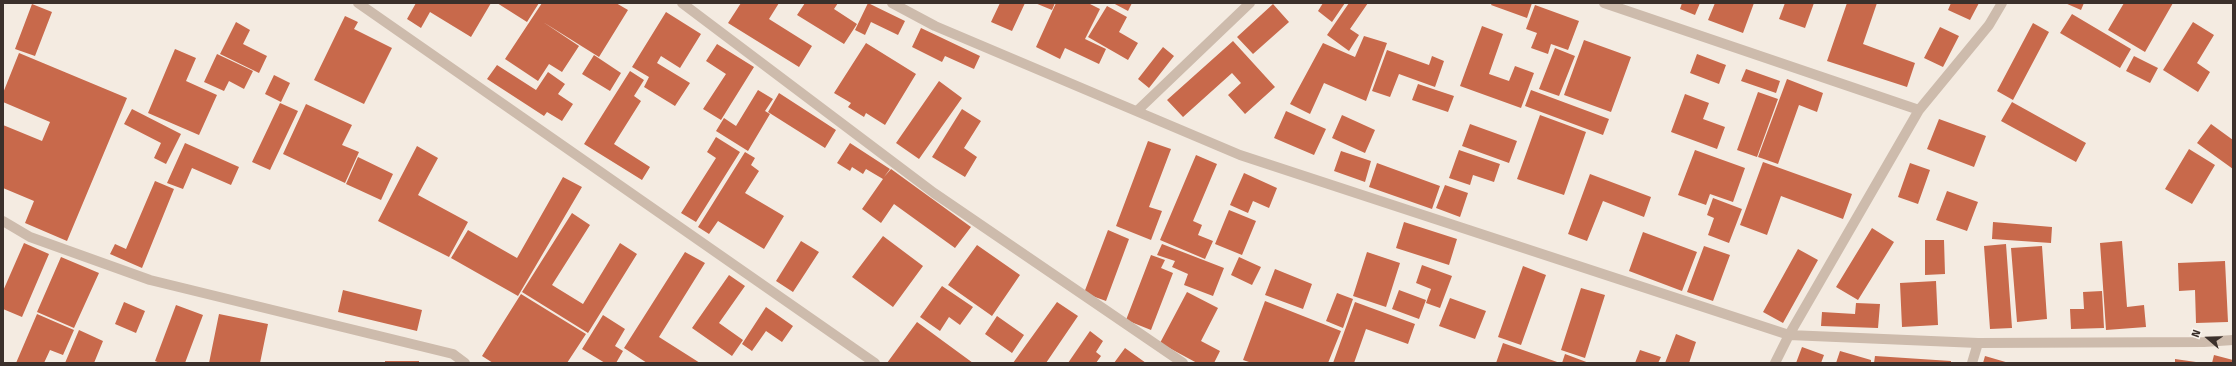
<!DOCTYPE html>
<style>
body{margin:0}
#map{position:relative;width:2236px;height:366px;overflow:hidden;background:#f4ebe1;font-family:"Fira Sans",sans-serif}
canvas{display:block}
.frame{position:absolute;inset:0;border:4px solid #3b302b;pointer-events:none}
.north{position:absolute;left:2188px;top:318px;width:40px;height:40px;-webkit-text-stroke:3px #fbf5ee;paint-order:stroke;rotate:290deg;font-size:11px;font-weight:700;line-height:16px;text-align:center;color:#3b302b}
.north::after{content:'';display:block;margin:auto;width:14px;height:18px;background:#3b302b;clip-path:polygon(50% 0,100% 100%,50% 72%,0 100%)}
</style>
<div id="map">
<canvas width="2236" height="366"></canvas>
<div class="frame"></div>
<div class="north">N</div>
</div>
<script>
const ctx = document.querySelector('canvas').getContext('2d');
ctx.lineJoin = 'round';
function paint(path, color) { ctx.fillStyle = color; ctx.fill(path, 'evenodd'); }
function strokePath(path, color, width, dash) { ctx.strokeStyle = color; ctx.lineWidth = width; ctx.lineCap = dash ? 'butt' : 'round'; ctx.setLineDash(dash || []); ctx.stroke(path); }
paint(new Path2D(`
 M416,3H491L471,37L430,12L421,28L407,19Z
 M497,3H539L527,22Z
 M542,3H616L628,10L599,57L543,22L579,46L562,72L549,64L538,81L505,59Z
 M741,3H779L769,19L812,46L799,67L728,23Z
 M805,3H838L834,9L857,24L844,44L797,15Z
 M868,3L905,21L898,35L871,22L865,35L855,30Z
 M1000,3H1025L1012,31L991,22Z
 M1035,3H1055L1052,10Z
 M1056,3H1088L1100,9L1085,39L1106,49L1099,64L1065,48L1060,59L1036,47Z
 M1113,3H1132L1128,11Z
 M1323,3H1345L1332,22L1318,11Z
 M1349,3H1368L1350,29L1359,35L1349,51L1327,35Z
 M1492,3H1532L1527,18L1491,5Z
 M1682,3H1700L1695,15L1680,9Z
 M1715,3H1754L1743,33L1708,20Z
 M1785,3H1814L1805,28L1779,19Z
 M1847,3H1877L1863,44L1915,63L1907,87L1827,61Z
 M1951,3H1979L1970,20L1948,10Z
 M2065,3H2084L2081,10Z
 M2124,3H2173L2145,52L2108,30Z
 M32,4L52,12L35,56L15,49Z
 M1273,4L1289,22L1253,54L1237,37Z
 M1535,5L1579,21L1568,50L1551,44L1548,54L1531,48L1537,33L1526,29Z
 M1107,6L1127,17L1119,32L1138,43L1128,60L1088,37Z
 M666,12L701,34L680,68L661,56L657,63L690,83L675,106L644,87L649,77L632,67Z
 M2072,14L2131,49L2120,68L2060,33Z
 M345,16L358,22L354,29L392,48L364,104L314,80Z
 M236,22L250,30L243,44L267,56L259,73L220,54Z
 M2193,22L2214,35L2197,63L2210,72L2198,92L2163,70Z
 M2033,23L2049,32L2013,100L1997,91Z
 M1482,26L1503,34L1489,74L1509,81L1515,66L1534,73L1521,108L1460,86Z
 M1940,27L1959,36L1943,67L1924,58Z
 M921,28L980,56L974,69L945,56L942,62L912,47Z
 M1364,36L1387,43L1366,101L1324,83L1310,114L1290,104L1323,43L1355,57Z
 M1584,40L1631,57L1611,112L1564,95Z
 M1233,41L1275,87L1245,114L1228,95L1241,83L1232,73L1183,117L1167,100Z
 M866,43L916,74L885,125L866,113L864,117L848,107L851,103L834,93Z
 M717,44L754,67L721,120L703,109L726,74L706,61Z
 M1163,47L1174,56L1149,88L1138,79Z
 M1555,48L1575,56L1559,96L1539,89Z
 M175,49L196,58L186,81L217,95L199,135L148,113Z
 M1387,50L1429,65L1432,56L1444,61L1435,87L1399,74L1390,97L1372,91Z
 M19,53L127,98L67,241L25,223L34,201L3,188V125L42,141L50,122L3,102V93Z
 M217,54L253,71L244,89L229,81L224,91L204,82Z
 M1697,54L1726,65L1719,84L1690,73Z
 M594,55L621,73L610,91L582,74Z
 M2134,56L2158,68L2150,83L2126,71Z
 M497,65L536,90L548,72L565,84L558,94L573,104L562,121L547,112L544,116L487,79Z
 M1746,69L1780,81L1776,93L1741,81Z
 M630,71L644,80L634,96L641,101L614,144L650,167L642,180L584,144Z
 M274,75L290,83L281,102L265,94Z
 M1787,79L1823,93L1817,112L1799,105L1778,164L1758,157Z
 M939,81L962,98L919,159L896,143Z
 M1418,84L1454,96L1448,112L1412,100Z
 M758,90L773,99L765,111L770,114L748,151L716,131L724,118L736,126Z
 M1531,90L1609,119L1603,135L1525,106Z
 M1758,92L1778,99L1757,157L1737,150Z
 M779,93L836,130L825,148L768,112Z
 M1685,94L1709,103L1703,119L1725,127L1717,149L1671,132Z
 M2012,102L2086,143L2076,162L2001,121Z
 M280,103L298,111L270,170L252,162Z
 M306,104L352,125L342,145L359,152L345,183L283,154Z
 M132,109L181,134L166,164L154,158L161,143L124,124Z
 M962,109L981,121L964,148L977,157L965,177L932,157Z
 M1286,111L1326,129L1314,155L1274,138Z
 M1342,115L1375,130L1365,153L1332,138Z
 M1540,115L1586,132L1564,195L1517,179Z
 M1939,119L1986,136L1974,167L1927,149Z
 M1470,124L1517,141L1509,163L1462,146Z
 M2211,124L2233,140V169L2197,143Z
 M716,137L740,152L696,222L681,213L716,158L707,152Z
 M1148,141L1171,149L1149,207L1162,211L1151,240L1116,226Z
 M185,143L239,167L231,185L192,168L183,189L167,183Z
 M850,143L890,169L884,177L891,169L971,227L955,248L894,204L881,223L862,209L883,179L866,169L863,174L852,167L850,171L837,163Z
 M417,146L438,158L418,195L468,222L449,257L378,221Z
 M2189,149L2215,165L2192,204L2165,189Z
 M1459,150L1500,164L1494,182L1473,175L1470,185L1449,178Z
 M1695,150L1745,168L1733,202L1710,194L1706,205L1678,195Z
 M1341,151L1371,161L1365,182L1334,171Z
 M745,152L755,158L751,165L759,171L745,193L784,216L764,249L718,221L709,234L698,227Z
 M1196,155L1217,164L1193,221L1202,225L1198,235L1213,241L1205,259L1160,240Z
 M358,157L393,174L381,200L346,184Z
 M1763,162L1852,194L1843,219L1781,196L1767,235L1740,225Z
 M1377,163L1440,186L1432,209L1369,187Z
 M1910,163L1930,170L1918,204L1898,197Z
 M1244,173L1277,188L1269,208L1253,201L1248,213L1230,205Z
 M1590,174L1651,197L1644,217L1603,201L1587,241L1568,234Z
 M563,177L582,187L518,296L451,258L468,230L517,258Z
 M155,181L174,189L142,268L110,254L115,244L126,249Z
 M1445,185L1468,193L1460,217L1436,208Z
 M1947,191L1978,202L1967,231L1936,220Z
 M1713,198L1742,209L1729,243L1708,235L1714,218L1707,215Z
 M1229,210L1256,221L1242,255L1215,244Z
 M572,213L590,225L552,285L583,304L620,243L637,254L588,333L522,292Z
 M1404,222L1457,239L1449,265L1396,248Z
 M1993,222L2052,227L2051,243L1992,239Z
 M1872,228L1894,242L1858,300L1836,287Z
 M1108,230L1129,239L1106,301L1084,293Z
 M1643,232L1697,252L1682,291L1629,271Z
 M883,236L923,266L893,307L852,277Z
 M1925,240H1944L1945,274L1925,275Z
 M801,241L819,252L793,292L776,281Z
 M2122,241L2127,307L2144,305L2146,327L2106,330L2100,243Z
 M24,243L49,254L22,317L3,309V291Z
 M1162,244L1224,268L1213,296L1184,285L1188,274L1172,267L1175,261L1157,255Z
 M2006,244L2012,328L1990,329L1984,246Z
 M977,245L1020,275L992,316L948,285Z
 M1704,246L1730,255L1713,301L1687,292Z
 M2042,246L2047,319L2017,322L2011,248Z
 M1798,249L1818,260L1783,323L1763,312Z
 M685,252L705,263L659,337L700,363H647L624,348Z
 M1367,252L1400,263L1386,307L1353,296Z
 M1151,255L1165,260L1161,268L1173,273L1151,330L1126,320Z
 M61,257L99,273L74,328L37,312Z
 M1239,257L1261,267L1252,285L1231,275Z
 M2225,261L2228,322L2196,323L2195,290L2179,291L2178,263Z
 M1422,265L1452,276L1440,308L1426,303L1431,289L1416,283Z
 M1523,266L1546,275L1521,345L1498,337Z
 M1275,269L1312,284L1303,309L1265,295Z
 M729,275L745,286L719,323L743,340L732,356L692,328Z
 M1936,281L1938,325L1902,327L1900,283Z
 M942,286L973,307L960,325L949,317L940,331L920,317Z
 M1581,288L1605,295L1585,358L1561,350Z
 M343,290L422,310L417,331L338,312Z
 M1399,290L1426,300L1419,319L1392,309Z
 M2102,291L2104,328L2071,329L2070,309H2084L2083,292Z
 M1187,292L1218,308L1201,341L1220,351L1214,363H1197L1160,343Z
 M1337,293L1353,299L1343,328L1326,321Z
 M521,294L586,334L567,363H493L482,356Z
 M1450,298L1486,311L1475,339L1439,326Z
 M1265,301L1341,331L1328,363H1252L1243,360Z
 M124,302L145,311L136,333L115,324Z
 M1057,302L1078,316L1046,363H1013Z
 M1355,302L1415,324L1408,344L1366,329L1354,363H1333Z
 M1856,303L1880,304L1878,328L1821,326L1822,312L1855,314Z
 M176,305L203,315L185,363H160L155,361Z
 M766,307L793,326L782,342L766,331L752,351L742,344Z
 M37,314L74,330L63,355L50,350L44,363H16Z
 M219,314L268,324L260,363H209Z
 M603,315L625,329L615,346L623,351L616,363H605L582,349Z
 M997,316L1024,335L1012,353L985,334Z
 M917,322L973,363H887Z
 M79,330L103,341L94,363H65Z
 M1090,331L1103,341L1096,352L1101,356L1096,363H1068Z
 M1676,334L1696,342L1689,363H1665Z
 M1503,343L1560,363H1496Z
 M1802,347L1824,355L1821,363H1796Z
 M1125,348L1146,363H1114Z
 M1640,350L1661,357L1658,363H1635Z
 M1840,351L1871,360V363H1836Z
 M1565,354L1589,363H1562Z
 M2214,355L2233,360V363H2212Z
 M1875,356L1951,361V363H1874Z
 M1985,356L2009,363H1983Z
 M2175,359L2196,362V363H2175Z
 M385,361H419V363H385Z`), '#c8694b');
strokePath(new Path2D(`
 M358,3L875,363
 M682,3L934,193L1183,363
 M892,3L935,26L1240,155L1789,335L1978,343L2204,342L2233,340
 M1604,3L1919,110
 M1137,111L1250,3
 M3,221L30,237L150,280L453,354L465,363
 M1775,363L1789,335L1919,110L1989,25L2002,3
 M1972,363L1978,343`), '#cdbbac', 10);
</script>
